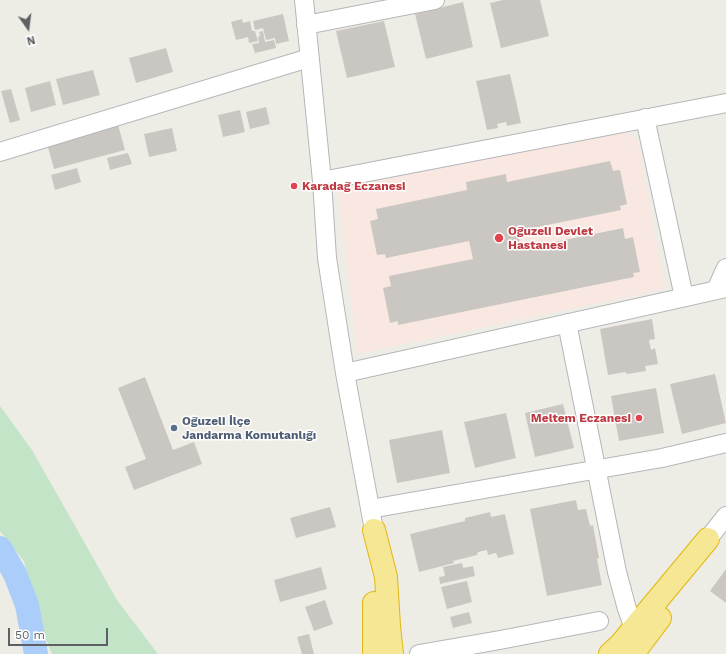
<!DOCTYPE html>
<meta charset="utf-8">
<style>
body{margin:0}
#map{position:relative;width:726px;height:654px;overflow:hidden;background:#eeede5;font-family:"Work Sans",sans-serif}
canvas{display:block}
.north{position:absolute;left:8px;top:8px;width:40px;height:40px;-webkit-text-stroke:3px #fff;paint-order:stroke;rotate:166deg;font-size:11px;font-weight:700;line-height:16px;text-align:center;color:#5d5f64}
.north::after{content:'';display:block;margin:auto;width:14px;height:18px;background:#5d5f64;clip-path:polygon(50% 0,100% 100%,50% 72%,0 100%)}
.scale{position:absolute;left:8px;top:628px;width:100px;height:18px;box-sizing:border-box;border:2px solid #5d5f64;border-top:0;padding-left:5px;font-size:12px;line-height:14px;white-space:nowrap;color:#5d5f64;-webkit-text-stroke:3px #fff;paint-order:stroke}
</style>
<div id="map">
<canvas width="726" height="654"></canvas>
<div class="north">N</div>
<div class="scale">50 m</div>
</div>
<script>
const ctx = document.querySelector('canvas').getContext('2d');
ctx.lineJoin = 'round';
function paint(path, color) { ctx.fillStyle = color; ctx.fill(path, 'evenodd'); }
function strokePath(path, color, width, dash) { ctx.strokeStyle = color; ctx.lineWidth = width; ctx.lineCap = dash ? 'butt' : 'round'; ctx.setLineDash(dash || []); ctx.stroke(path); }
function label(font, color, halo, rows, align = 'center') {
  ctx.font = font + ' "Work Sans",sans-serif'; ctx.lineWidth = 3; ctx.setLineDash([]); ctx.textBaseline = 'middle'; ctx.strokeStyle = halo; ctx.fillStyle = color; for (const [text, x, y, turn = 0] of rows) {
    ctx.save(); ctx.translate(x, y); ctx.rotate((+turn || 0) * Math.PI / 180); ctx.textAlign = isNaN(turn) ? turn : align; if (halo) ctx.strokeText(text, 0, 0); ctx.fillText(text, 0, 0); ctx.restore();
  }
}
paint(new Path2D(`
 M628,132L638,142L665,289L357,354L338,186Z`), '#f9e7e2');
paint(new Path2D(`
 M0,406L32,450L117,600L158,654H52L39,622L24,561L0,531Z`), '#c3e4c7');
strokePath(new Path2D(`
 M0,548L15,574L27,605L36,654`), '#aacef9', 24);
paint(new Path2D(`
 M503,0H540L549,36L501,48L490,3Z
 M463,2L473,47L426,59L415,14Z
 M283,14L289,41L276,44L275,38L266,40L263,28L255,30L253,21Z
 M242,19L243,23L250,21L252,31H255L258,41L249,43L248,37L236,40L231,22Z
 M384,21L395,67L347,78L336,31Z
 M263,31L265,42L274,40L276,48L255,53L252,44L259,43L258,37L260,36L259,32Z
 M166,48L173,72L136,83L129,58Z
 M93,70L100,95L63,105L56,79Z
 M510,74L521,123L507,126L506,122L497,124L498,128L487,130L476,81Z
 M50,81L56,105L31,112L25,88Z
 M11,89L20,120L10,123L1,91Z
 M266,107L270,124L250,129L246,112Z
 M240,110L245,132L223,137L218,115Z
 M117,121L125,150L54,169L46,140Z
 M172,128L177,151L149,157L144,134Z
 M128,153L132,164L110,170L107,158Z
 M610,161L613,171L620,170L627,204L620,206L621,210L518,231L521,249L623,228L625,239L633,237L640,272L633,273L634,277L398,325V321L390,323L383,288L391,286L389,276L473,259L469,241L386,258L385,254L377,255L370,221L378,219L376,209L467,190L466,182L506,174L507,182Z
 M77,168L81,182L55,190L51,175Z
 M652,319L655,339L649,340L651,350L655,348L658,364L645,366L646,371L627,374L625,372L608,375L600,329Z
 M715,374L726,423L682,434L670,384Z
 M145,377L173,450L194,442L202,464L134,490L125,467L146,459L118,388Z
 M656,388L664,433L619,441L611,396Z
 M563,404L574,448L535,457L525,413Z
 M506,413L516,458L475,468L464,422Z
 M442,430L450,473L397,483L389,440Z
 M576,500L578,510L586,509L590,526L593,525L599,558L597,559L602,585L547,596L530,509Z
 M330,507L336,527L296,538L290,518Z
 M490,512L491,517L505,514L514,554L498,558L496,553L488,555L487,550L478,552L477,555L453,561L454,563L419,572L410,534L465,521V518Z
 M462,563L463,568L473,566L475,576L440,584L439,577L445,576L443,567Z
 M321,567L327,589L280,602L274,580Z
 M726,569V603L710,591Z
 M467,581L472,602L447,609L441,587Z
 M325,600L333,624L314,631L305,607Z
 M469,612L472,623L453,628L450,617Z
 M309,634L314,654H302L297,637Z`), '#cac7c2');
const minor = new Path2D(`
 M304,0L322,181L327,258L345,373L374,530
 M306,25L435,0
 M645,118L684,297
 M0,152L309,58
 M322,181L726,103
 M716,290L726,268
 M567,323L617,572L627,609L634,628
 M345,373L726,288
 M370,509L662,458L726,443
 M708,539L726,516
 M419,654L500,640L599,621`);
const highway = new Path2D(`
 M374,530L386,577L389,626L392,654
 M374,603V654
 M610,654L620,645L634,628L708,539
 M633,654L660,618`);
strokePath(minor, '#b5b6bb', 20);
strokePath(highway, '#e2b711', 24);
strokePath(minor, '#fff', 18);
strokePath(highway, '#f5e794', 22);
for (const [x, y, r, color] of [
 [294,186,4,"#e0444e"],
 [499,238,5,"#e0444e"],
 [639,418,4,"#e0444e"],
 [174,428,4,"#5c6f8a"]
]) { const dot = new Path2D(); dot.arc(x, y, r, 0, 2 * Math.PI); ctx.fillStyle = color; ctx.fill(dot); strokePath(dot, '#fff', 1.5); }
label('bold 12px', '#be3a42', '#fff', [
 ["Karadağ Eczanesi",302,186],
 ["Oğuzeli Devlet",508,231],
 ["Hastanesi",508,245],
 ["Meltem Eczanesi",631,418,"right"]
], 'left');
label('bold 12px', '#4e5e75', '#fff', [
 ["Oğuzeli İlçe",182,421],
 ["Jandarma Komutanlığı",182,435]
], 'left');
</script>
